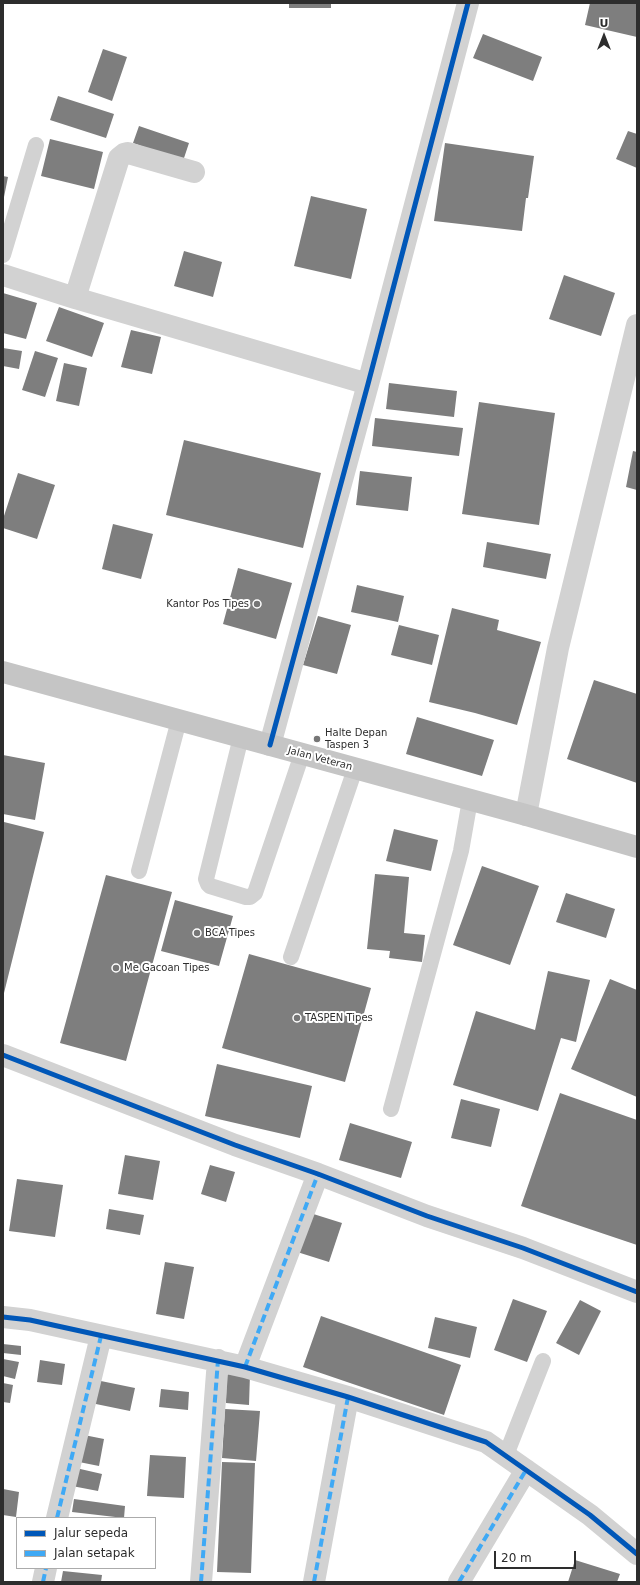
<!DOCTYPE html>
<style>
body{margin:0}
#map{position:relative;width:640px;height:1585px;overflow:hidden;background:#fff;font-family:"DejaVu Sans",sans-serif}
canvas{display:block}
.frame{position:absolute;inset:0;border:4px solid #2d2d2d;pointer-events:none}
.legend{position:absolute;left:16px;top:1517px;width:140px;height:52px;box-sizing:border-box;background:#fff;border:1px solid #ababab;margin:0;padding:5px 7px;list-style:none;font-size:12px;color:#2d2d2d}
.legend li{display:flex;align-items:center;gap:8px;height:20px}
.legend b{width:20px;border:1px solid #ababab}
.north{position:absolute;left:584px;top:16px;width:40px;height:40px;-webkit-text-stroke:3px #fff;paint-order:stroke;rotate:0deg;font-size:11px;font-weight:700;line-height:16px;text-align:center;color:#2d2d2d}
.north::after{content:'';display:block;margin:auto;width:14px;height:18px;background:#2d2d2d;clip-path:polygon(50% 0,100% 100%,50% 72%,0 100%)}
.scale{position:absolute;left:494px;top:1551px;width:82px;height:18px;box-sizing:border-box;border:2px solid #2d2d2d;border-top:0;padding-left:5px;font-size:12px;line-height:14px;white-space:nowrap;color:#2d2d2d;-webkit-text-stroke:3px #fff;paint-order:stroke}
</style>
<div id="map">
<canvas width="640" height="1585"></canvas>
<div class="frame"></div>
<ul class="legend">
<li><b style="height:5px;background:#0057b8"></b>Jalur sepeda</li>
<li><b style="height:5px;background:#3fa9f5"></b>Jalan setapak</li>
</ul>
<div class="north">U</div>
<div class="scale">20 m</div>
</div>
<script>
const ctx = document.querySelector('canvas').getContext('2d');
ctx.lineJoin = 'round';
function paint(path, color) { ctx.fillStyle = color; ctx.fill(path, 'evenodd'); }
function strokePath(path, color, width, dash) { ctx.strokeStyle = color; ctx.lineWidth = width; ctx.lineCap = dash ? 'butt' : 'round'; ctx.setLineDash(dash || []); ctx.stroke(path); }
function label(font, color, halo, rows, align = 'center') {
  ctx.font = font + ' "DejaVu Sans",sans-serif'; ctx.lineWidth = 4; ctx.setLineDash([]); ctx.textBaseline = 'middle'; ctx.strokeStyle = halo; ctx.fillStyle = color; for (const [text, x, y, turn = 0] of rows) {
    ctx.save(); ctx.translate(x, y); ctx.rotate((+turn || 0) * Math.PI / 180); ctx.textAlign = isNaN(turn) ? turn : align; if (halo) ctx.strokeText(text, 0, 0); ctx.fillText(text, 0, 0); ctx.restore();
  }
}
paint(new Path2D(`
 M289,3H331V8H289Z
 M590,3H637V37L585,25Z
 M483,34L542,57L533,81L473,58Z
 M103,49L127,57L112,101L88,92Z
 M58,96L114,114L106,138L50,120Z
 M139,126L189,143L183,161L133,143Z
 M628,131L637,134V168L616,159Z
 M50,139L103,152L94,189L41,176Z
 M445,143L534,156L528,198H526L522,231L434,221Z
 M3,176L8,177L4,197H3Z
 M311,196L367,209L351,279L294,266Z
 M184,251L222,262L213,297L174,286Z
 M564,275L615,293L601,336L549,319Z
 M3,293L37,303L26,339L3,333Z
 M59,307L104,323L92,357L46,341Z
 M131,330L161,337L152,374L121,367Z
 M3,348L22,351L19,369L3,366Z
 M35,351L58,358L45,397L22,390Z
 M64,363L87,368L79,406L56,401Z
 M389,383L457,391L454,417L386,409Z
 M479,402L555,413L539,525L462,514Z
 M375,418L463,428L459,456L372,446Z
 M184,440L321,473L303,548L166,515Z
 M633,451L637,452V490L626,487Z
 M360,471L412,477L408,511L356,505Z
 M18,473L55,485L37,539L3,528V519Z
 M113,524L153,534L141,579L102,569Z
 M487,542L551,554L546,579L483,567Z
 M238,568L292,583L276,639L223,624Z
 M357,585L404,596L398,622L351,612Z
 M452,608L499,620L497,630L541,642L517,725L475,713L429,702Z
 M318,616L351,625L337,674L303,665Z
 M399,625L439,635L432,665L391,655Z
 M594,680L637,694V783L567,759Z
 M417,717L494,740L482,776L406,754Z
 M3,755L45,763L35,820L3,814Z
 M4,822L44,832L4,993L3,827Z
 M394,829L438,840L431,871L386,861Z
 M482,866L539,886L510,965L453,945Z
 M375,874L409,877L404,933L425,935L422,962L389,958L390,951L367,949Z
 M106,875L172,892L126,1061L60,1043Z
 M566,893L615,909L606,938L556,922Z
 M175,900L233,916L219,966L161,951Z
 M249,954L371,988L345,1082L222,1048Z
 M548,971L590,980L576,1042L561,1038L538,1111L453,1085L476,1011L535,1030Z
 M610,979L637,990V1097L571,1069Z
 M217,1064L312,1086L300,1138L205,1116Z
 M560,1093L637,1120V1245L521,1206Z
 M461,1099L500,1109L491,1147L451,1138Z
 M350,1123L412,1142L401,1178L339,1160Z
 M125,1155L160,1161L153,1200L118,1194Z
 M210,1165L235,1172L226,1202L201,1194Z
 M17,1179L63,1185L55,1237L9,1231Z
 M109,1209L144,1215L140,1235L106,1229Z
 M307,1212L342,1223L329,1262L294,1251Z
 M165,1262L194,1267L184,1319L156,1314Z
 M513,1299L547,1311L527,1362L494,1350Z
 M580,1300L601,1311L579,1355L556,1343Z
 M321,1316L461,1365L444,1415L303,1367Z
 M435,1317L477,1327L470,1358L428,1348Z
 M3,1344L21,1346V1355L3,1353Z
 M3,1359L19,1362L15,1379L3,1376Z
 M40,1360L65,1364L62,1385L37,1382Z
 M227,1366L250,1374L249,1405L226,1403Z
 M96,1380L135,1388L130,1411L91,1403Z
 M3,1383L13,1385L10,1403L3,1402Z
 M161,1389L189,1392L188,1410L159,1407Z
 M225,1409L260,1411L256,1461L222,1458Z
 M79,1434L104,1439L99,1466L74,1461Z
 M150,1455L186,1457L184,1498L147,1496Z
 M222,1462L255,1463L251,1573L217,1572Z
 M76,1468L102,1474L98,1491L72,1486Z
 M3,1489L19,1492L16,1517L3,1515Z
 M74,1499L125,1506L124,1518L72,1512Z
 M575,1560L620,1574L617,1582H568Z
 M63,1571L102,1575L101,1582H61Z`), '#7e7e7e');
strokePath(new Path2D(`
 M3,255L36,145
 M241,737L206,879L208,884L210,886L246,897H250L255,893L302,754
 M139,871L179,720
 M291,957L355,769
 M391,1109L461,851L470,800
 M506,1455L543,1361`), '#d2d2d2', 16);
strokePath(new Path2D(`
 M3,275L75,298L368,384
 M75,298L119,158L124,154L128,153L194,172
 M270,745L368,384L468,3
 M526,815L558,648L637,325
 M3,1055L235,1145L318,1174L427,1216L523,1248L637,1292
 M3,1317L30,1320L245,1367L348,1397L486,1442L590,1515L637,1554
 M245,1367L318,1174
 M57,1518L101,1336
 M43,1582L46,1568
 M201,1582L218,1360
 M314,1582L348,1397
 M459,1582L526,1470`), '#d2d2d2', 22);
strokePath(new Path2D(`
 M3,672L526,815L637,847`), '#c5c5c5', 22);
strokePath(new Path2D(`
 M245,1367L318,1174
 M57,1518L101,1336
 M43,1582L46,1568
 M201,1582L218,1360
 M314,1582L348,1397
 M459,1582L526,1470`), '#3fa9f5', 4, [8, 4]);
strokePath(new Path2D(`
 M270,745L368,384L468,3
 M3,1055L235,1145L318,1174L427,1216L523,1248L637,1292
 M3,1317L30,1320L245,1367L348,1397L486,1442L590,1515L637,1554`), '#0057b8', 5);
for (const [x, y, r, color] of [
 [257,604,4,"#767676"],
 [317,739,4,"#767676"],
 [197,933,4,"#767676"],
 [116,968,4,"#767676"],
 [297,1018,4,"#767676"]
]) { const dot = new Path2D(); dot.arc(x, y, r, 0, 2 * Math.PI); ctx.fillStyle = color; ctx.fill(dot); strokePath(dot, '#fff', 1.5); }
label('10px', '#2d2d2d', '#fff', [
 ["Kantor Pos Tipes",249,604,"right"],
 ["Halte Depan",325,733],
 ["Taspen 3",325,745],
 ["BCA Tipes",205,933],
 ["Me Gacoan Tipes",124,968],
 ["TASPEN Tipes",305,1018]
], 'left');
label('10px', '#2d2d2d', '#fff', [
 ["Jalan Veteran",320,759,15]
]);
</script>
